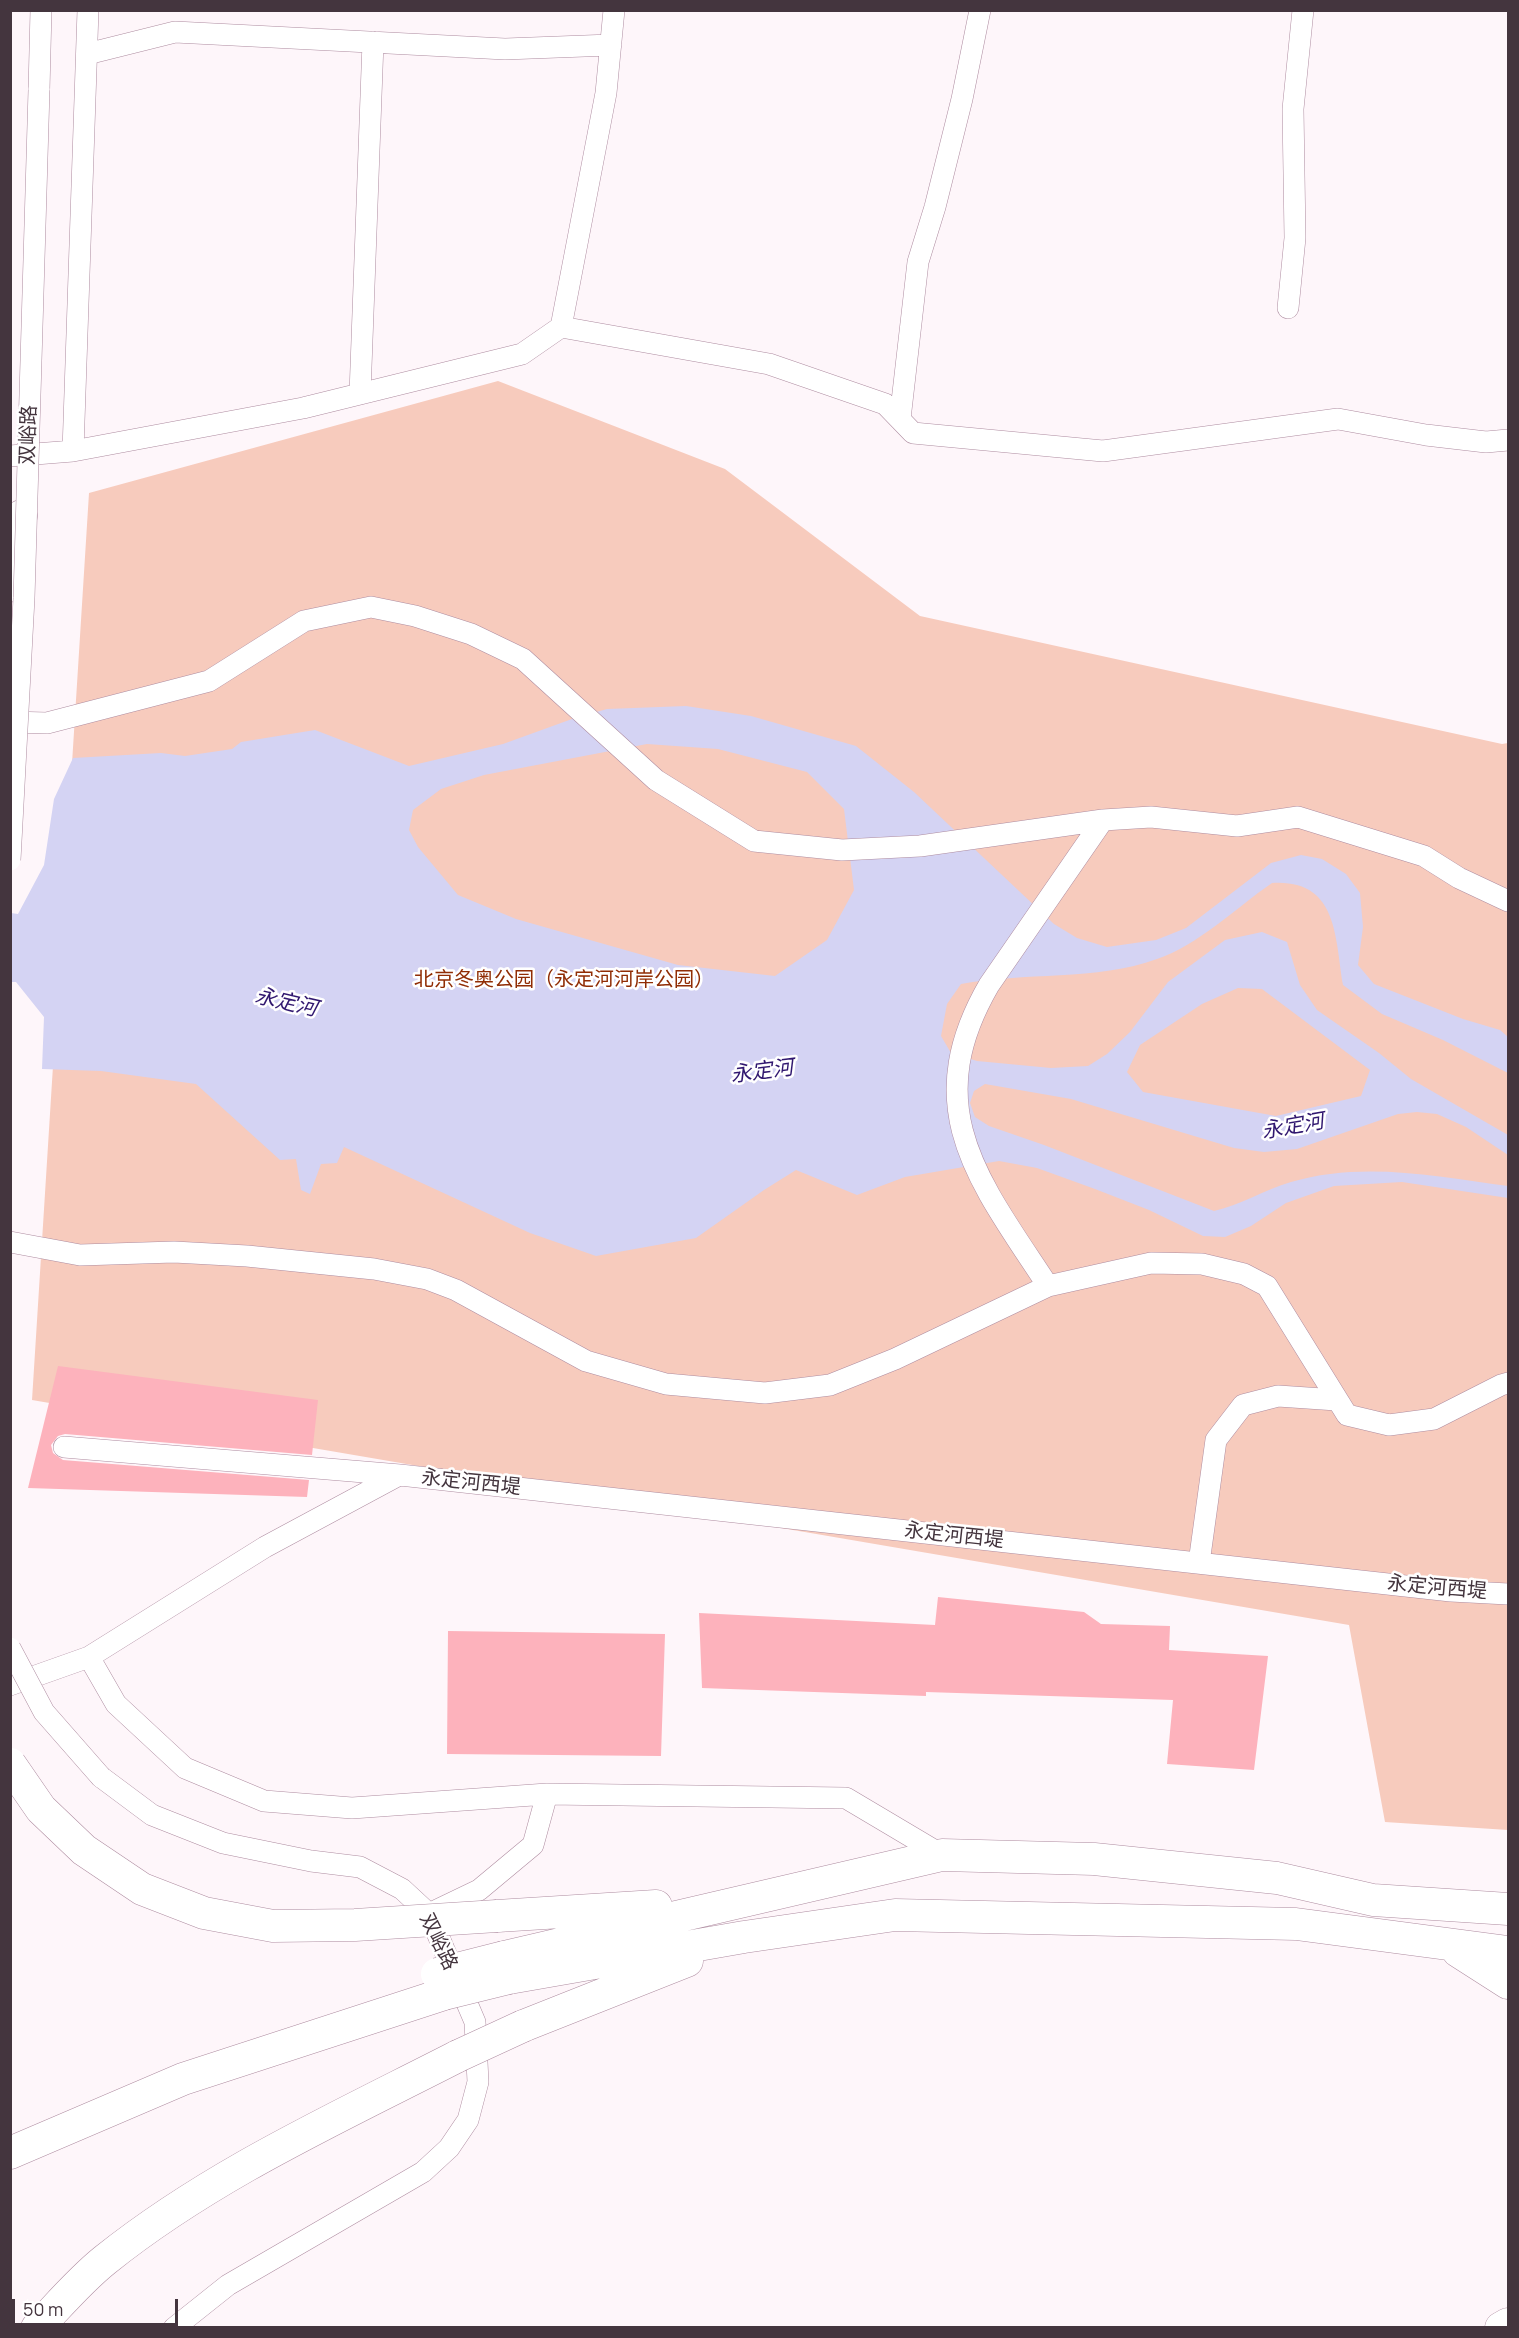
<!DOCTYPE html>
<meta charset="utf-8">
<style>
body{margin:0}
#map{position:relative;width:1519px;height:2338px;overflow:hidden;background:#fef6fa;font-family:Manrope,sans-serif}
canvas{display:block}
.frame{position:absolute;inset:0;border:12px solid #44353e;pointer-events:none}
.scale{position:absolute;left:12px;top:2299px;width:166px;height:27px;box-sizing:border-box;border:3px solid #44353e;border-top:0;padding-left:8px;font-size:18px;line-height:21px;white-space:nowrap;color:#44353e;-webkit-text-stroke:4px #fff;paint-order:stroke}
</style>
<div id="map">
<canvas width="1519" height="2338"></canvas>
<div class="frame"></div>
<div class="scale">50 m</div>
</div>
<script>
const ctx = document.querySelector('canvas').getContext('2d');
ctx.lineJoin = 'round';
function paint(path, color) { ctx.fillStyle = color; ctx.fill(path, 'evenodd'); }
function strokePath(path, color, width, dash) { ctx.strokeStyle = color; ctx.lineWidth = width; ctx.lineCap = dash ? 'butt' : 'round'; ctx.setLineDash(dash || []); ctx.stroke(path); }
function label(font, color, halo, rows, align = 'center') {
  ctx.font = font + ' Manrope,"Noto Sans SC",sans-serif'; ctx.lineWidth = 5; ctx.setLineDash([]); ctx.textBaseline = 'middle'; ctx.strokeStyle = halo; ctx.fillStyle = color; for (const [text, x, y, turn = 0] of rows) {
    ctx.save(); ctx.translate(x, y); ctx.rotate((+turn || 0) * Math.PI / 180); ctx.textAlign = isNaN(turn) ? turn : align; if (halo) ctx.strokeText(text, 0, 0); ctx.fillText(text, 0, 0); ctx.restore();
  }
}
paint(new Path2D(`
 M498,381L725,469L920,616L1502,744L1508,743V1830L1385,1822L1349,1625L32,1400L89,493Z`), '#f7cbbd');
paint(new Path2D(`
 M686,706L751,716L856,746L914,792L1054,924L1077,938L1107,947L1156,940L1186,928L1271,863L1301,855L1322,859L1346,874L1360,893L1363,927L1358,965L1374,984L1463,1019L1500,1030L1508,1037V1073L1443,1040L1382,1014L1343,985C1335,937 1338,879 1272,883C1237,907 1197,946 1157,959C1097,981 1023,972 961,984L947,1004L941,1036L951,1053L977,1061L1051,1068L1088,1066L1107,1054L1130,1032L1168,982L1225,940L1262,932L1287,942L1300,985L1317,1010L1379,1053L1411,1079L1508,1135V1155L1466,1127L1437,1114L1417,1112L1398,1114L1297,1149L1264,1152L1234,1148L1071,1099L985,1084L974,1091L970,1103L975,1117L989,1126L1044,1145L1214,1211C1241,1205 1264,1190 1291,1182C1361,1161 1437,1176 1508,1186V1198L1402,1182L1334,1186L1286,1203L1251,1226L1225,1237L1203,1236L1149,1210L1095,1189L1037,1168L999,1161L905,1177L857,1195L796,1170L764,1190L696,1238L596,1256L530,1233L344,1147L337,1163L321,1164L310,1194L301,1190L296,1159L280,1160L196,1084L101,1071L42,1069L44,1017L16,982H11V913L18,914L44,865L54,799L73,758L161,753L185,756L232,749L241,742L315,730L409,766L503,744L572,719L607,709ZM647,744L718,749L807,772L844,809L854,890L827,940L775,976L678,965L516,919L458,895L418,847L409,830L413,810L441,789L484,775ZM1238,988L1262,989L1370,1070L1361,1096L1276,1116L1143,1092L1127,1072L1140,1045L1202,1004Z`), '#d4d3f3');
paint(new Path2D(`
 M58,1366L318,1400L312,1455L65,1434L58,1436L51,1445L53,1453L63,1460L309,1480L307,1497L28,1488Z
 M938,1597L1084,1612L1101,1624L1170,1626L1169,1650L1268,1656L1254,1770L1167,1764L1173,1700L926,1692V1696L702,1688L699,1613L935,1625Z
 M448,1631L665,1634L661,1756L447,1754Z`), '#fdb2bc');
const minor = new Path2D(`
 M87,54L175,32L505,49L611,45
 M39,90L41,10
 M1288,308L1295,238L1293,109L1303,10
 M561,327L769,364L885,404L913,433L1103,451L1338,419L1426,435L1486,442L1508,440
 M360,394L373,42
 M900,419L918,262L935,207L962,99L980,10
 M73,451L88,10
 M10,456L73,451L303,408L522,354L561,327L606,93L614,10
 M10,722L47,723L209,681L304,621L371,607L415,616L471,634L523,659L656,780L754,841L842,850L920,846L1103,820L1151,817L1237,826L1298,817L1424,856L1459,878L1508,901
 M10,1242L80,1255L174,1252L247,1256L374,1269L427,1279L456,1290L586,1361L666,1384L765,1393L830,1385L895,1359L1048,1286L1151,1263L1202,1264L1244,1274L1267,1286L1347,1415L1389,1425L1434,1419L1501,1385L1508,1383
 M1048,1286C980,1182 917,1109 989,985L1103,820
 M64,1447L400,1475L1451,1591L1508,1594
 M1199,1563L1216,1440L1243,1405L1278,1396L1337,1400
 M89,1657L116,1704L185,1768L264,1801L352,1808L547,1794L846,1798L942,1855
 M10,1685L89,1657L265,1547L399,1475
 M101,1777L152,1815L223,1843L311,1861L360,1867L402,1889L429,1914L475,2022L478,2082L468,2120L449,2148L423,2172L228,2285L174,2328
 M429,1914L479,1890L533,1845L547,1794`);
const highway = new Path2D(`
 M10,586L21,516
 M497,1916L656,1906
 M1458,1951L1508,1983
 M504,1957L942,1855L1094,1859L1277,1878L1373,1900L1508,1909
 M509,1978L744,1937L895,1915L1296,1924L1508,1952
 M523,2026L687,1961
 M10,2153L183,2079L444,1994
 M37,2328C59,2305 80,2280 105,2260C211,2175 337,2118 458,2056
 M1501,2328L1508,2324`);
strokePath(minor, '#ae8ca0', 22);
strokePath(highway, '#ae8ca0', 33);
strokePath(minor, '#fff', 21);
strokePath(highway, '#fff', 32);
const minorBridge = new Path2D(`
 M10,860L24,598L39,90
 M10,1648L44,1712L101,1777`);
const highwayBridge = new Path2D(`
 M10,1764L41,1809L84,1850L142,1889L204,1913L273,1926L355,1925L497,1916
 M437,1974L504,1957
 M444,1994L509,1978
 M458,2056L523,2026`);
strokePath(minorBridge, '#ae8ca0', 22, []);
strokePath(highwayBridge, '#ae8ca0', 33, []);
strokePath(minorBridge, '#fff', 21);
strokePath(highwayBridge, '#fff', 32);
label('20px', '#44353e', '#fff', [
 ["双峪路",29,435,-88],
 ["永定河西堤",471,1483,6],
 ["永定河西堤",954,1536,6],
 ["永定河西堤",1437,1588,5],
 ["双峪路",438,1942,64]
]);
label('20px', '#902d05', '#fff', [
 ["北京冬奥公园（永定河河岸公园）",564,980]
]);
label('italic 21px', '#30176f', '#fff', [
 ["永定河",286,1003,13],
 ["永定河",762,1072,-7],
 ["永定河",1293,1127,-10]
]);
</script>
